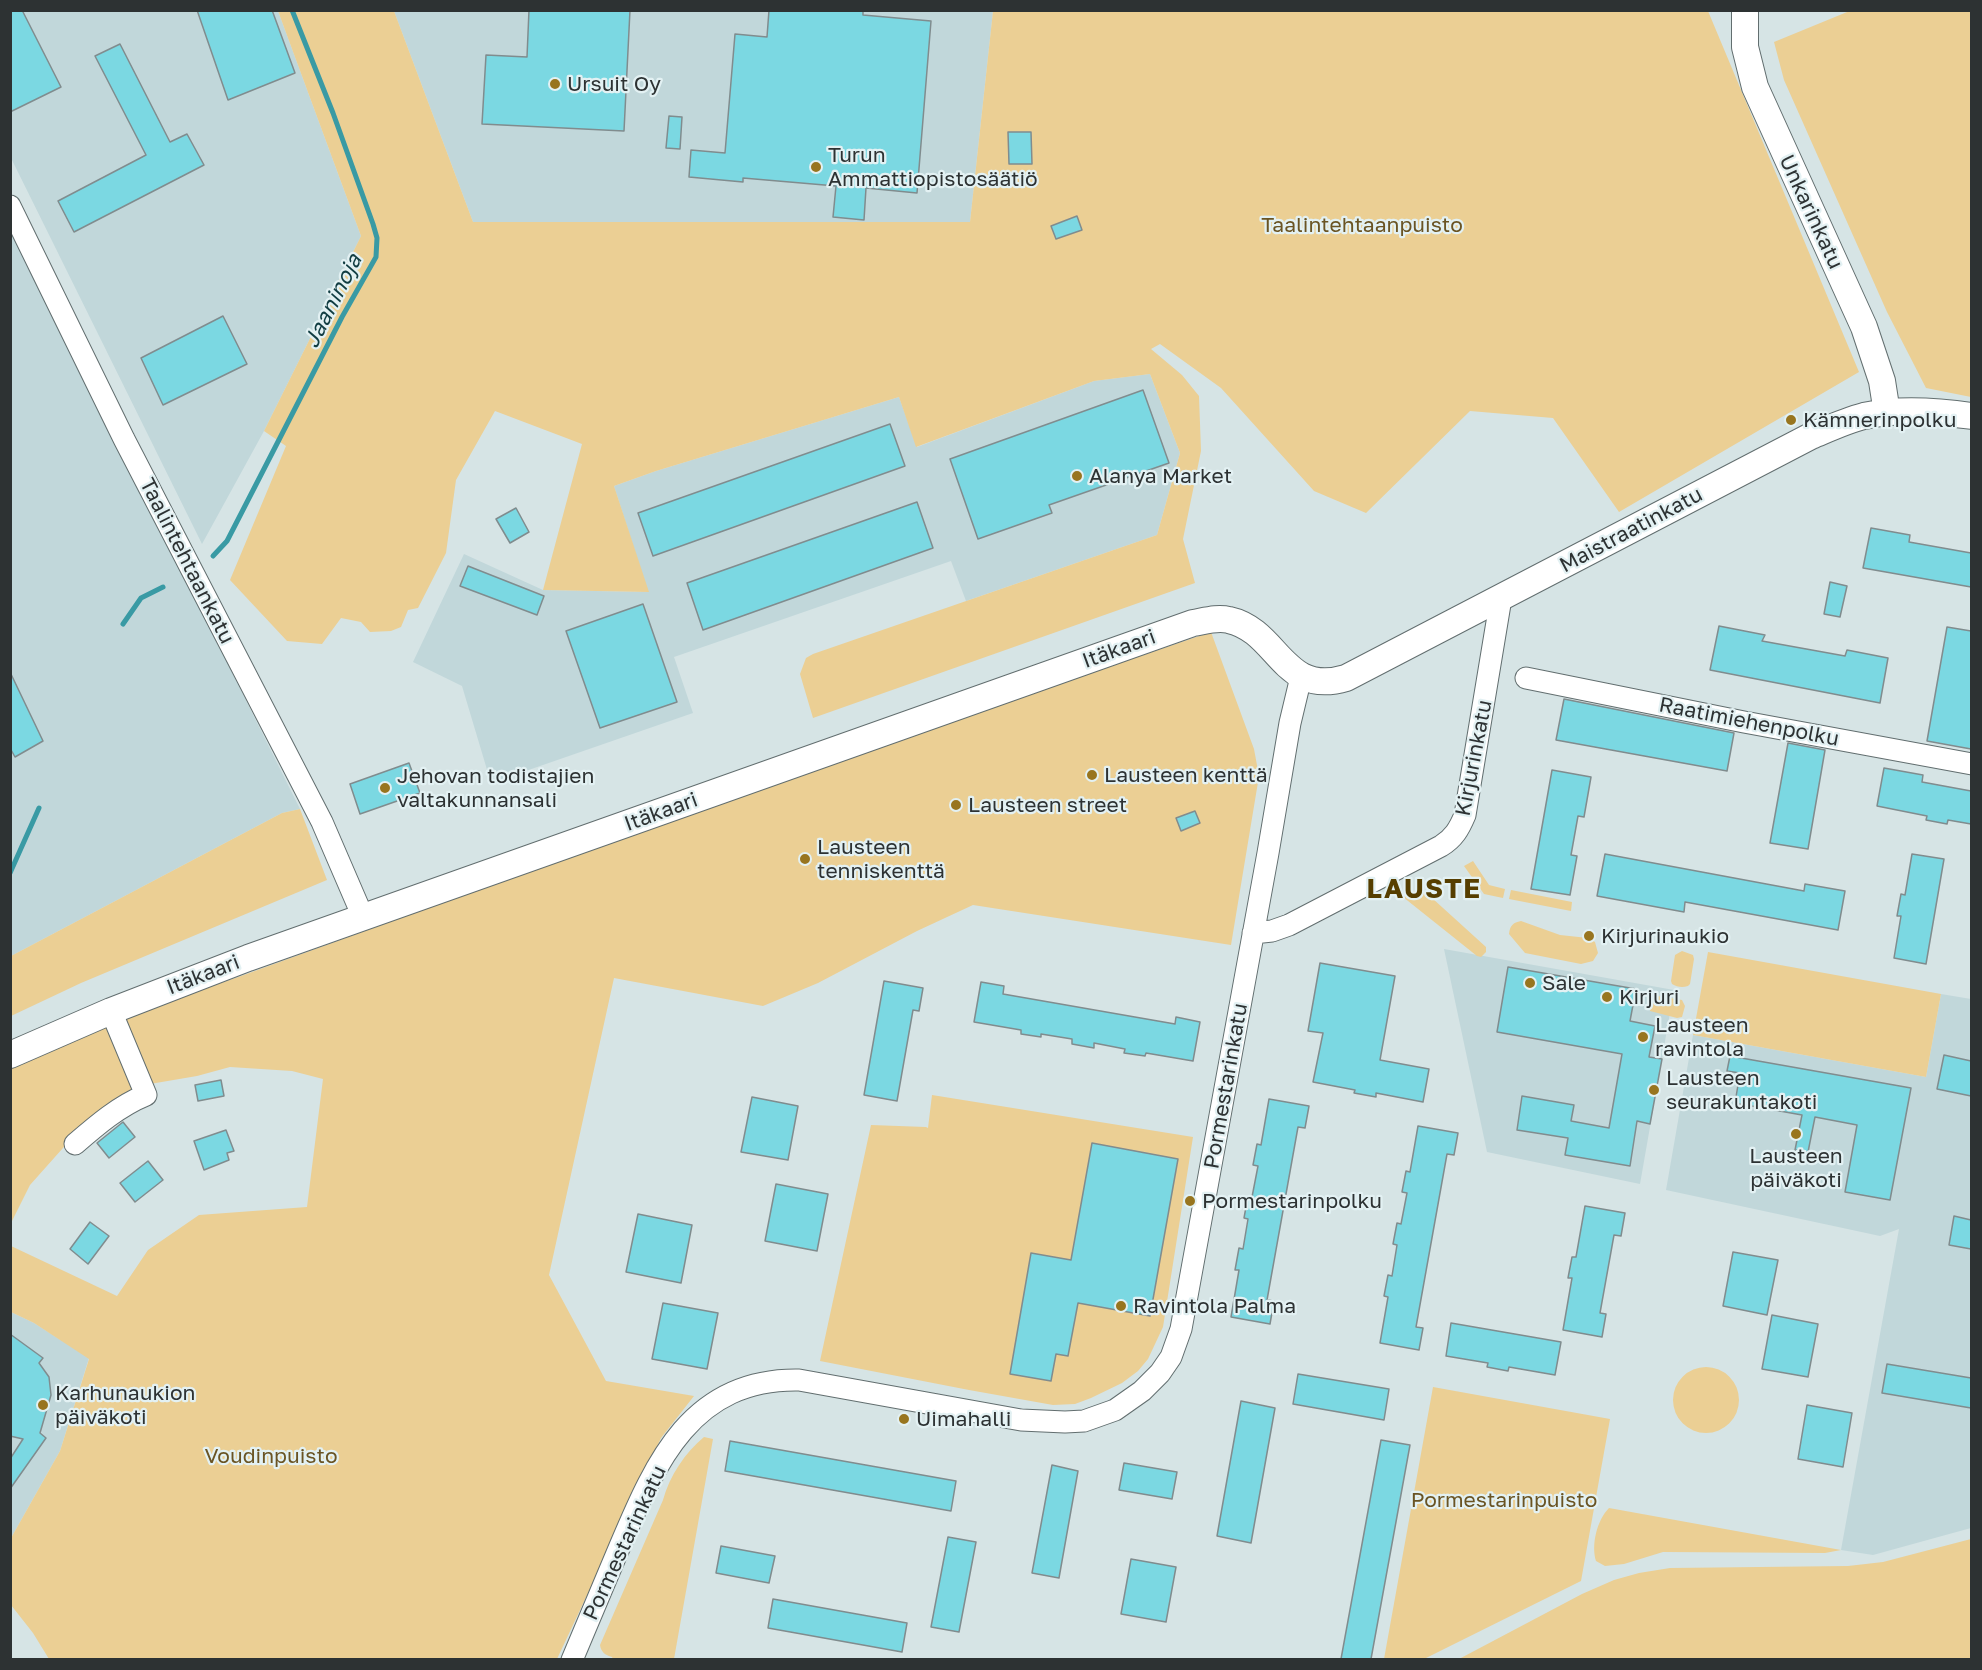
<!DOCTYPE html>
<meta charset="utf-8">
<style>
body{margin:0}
#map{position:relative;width:1982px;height:1670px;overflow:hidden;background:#d6e4e5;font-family:"Golos Text",sans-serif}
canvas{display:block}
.frame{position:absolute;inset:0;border:12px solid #2d3233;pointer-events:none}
</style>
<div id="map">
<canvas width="1982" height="1670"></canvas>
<div class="frame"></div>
</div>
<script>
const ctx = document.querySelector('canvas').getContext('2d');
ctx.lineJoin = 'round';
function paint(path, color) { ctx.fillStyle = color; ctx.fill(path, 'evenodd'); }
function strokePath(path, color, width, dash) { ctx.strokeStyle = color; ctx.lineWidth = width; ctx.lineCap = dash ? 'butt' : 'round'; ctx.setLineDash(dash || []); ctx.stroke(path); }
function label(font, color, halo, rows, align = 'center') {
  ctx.font = font + ' "Golos Text",sans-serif'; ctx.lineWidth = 4.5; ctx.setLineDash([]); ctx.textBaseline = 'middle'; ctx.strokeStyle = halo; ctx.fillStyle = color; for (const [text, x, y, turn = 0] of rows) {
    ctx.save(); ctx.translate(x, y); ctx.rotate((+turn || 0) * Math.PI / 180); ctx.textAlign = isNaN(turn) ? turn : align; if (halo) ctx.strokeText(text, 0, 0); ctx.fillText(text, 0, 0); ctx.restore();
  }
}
paint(new Path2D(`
 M11,11H278L361,236L264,431L202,544L11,158Z
 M394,11H993L970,222H473Z
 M10,226L300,809L282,813L11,956Z
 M1150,374L1180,453L1157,535L966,601L951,561L674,657L693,713L491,783L462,686L413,662L464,554L543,590L648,592L614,486L656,471L899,397L917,447L1094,381Z
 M1444,949L1674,990L1640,1184L1487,1152Z
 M1941,994L1971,999V1528L1873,1555L1841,1550L1899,1229L1880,1236L1666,1190L1693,1035L1926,1077Z
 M11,1312L34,1323L89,1358L60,1451L11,1538Z`), '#c1d7da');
paint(new Path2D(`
 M1852,10L1971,11V397L1926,388L1887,312L1784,80L1774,42Z
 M278,11H394L473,222H970L993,11H1708L1859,372L1619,512L1553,418L1470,411L1366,513L1314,491L1221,388L1160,344L1151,349L1182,375L1199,396L1201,451L1183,539L1195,583L813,718L800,674L806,658L813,654L1157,535L1180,453L1150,374L1094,381L916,447L899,397L656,471L614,486L649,592L543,590L582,444L495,411L456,480L446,553L418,608L408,610L401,627L391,631L370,632L361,622L341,618L322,644L287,641L230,580L286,446L264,431L361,236Z
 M1211,632L1254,749L1259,776L1231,945L973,905L917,931L818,983L763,1006L614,978L549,1275L606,1381L694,1396L661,1438L557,1659H49L33,1633L11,1605V1538L60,1451L89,1359L34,1323L11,1312V1246L117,1296L148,1250L199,1215L307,1207L323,1079L292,1071L230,1067L197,1076L150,1084L132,1094L71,1139L30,1185L11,1223V1065L98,1026L241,976L849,755Z
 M300,809L327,880L81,983L11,1016V956L282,813Z
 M1473,861L1489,885L1505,889L1503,898L1484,894L1464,866Z
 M1421,888L1486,947V952L1481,957L1477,956L1403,897Z
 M1511,890L1572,902L1571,911L1509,899Z
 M1521,921L1560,935L1588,938L1595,942L1598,953L1593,961L1581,964L1525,953L1509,934C1510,925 1513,923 1521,921Z
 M1682,951L1693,955L1694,959L1690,984L1688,986C1682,988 1677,987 1672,984L1671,981L1675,955Z
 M1708,952L1941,994L1926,1077L1693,1035Z
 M1652,995L1682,1000L1685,1006L1682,1017L1677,1018L1650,1011V1000Z
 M932,1095L1193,1137L1163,1327L1148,1359L1138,1371L1122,1383L1091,1398L1075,1404L1053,1405L969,1390L820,1361L871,1125L926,1127L928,1128Z
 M1673 1400a33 33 0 1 1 66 0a33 33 0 1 1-66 0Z
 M1433,1387L1610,1419L1581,1581L1424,1659H1384Z
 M704,1437L713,1439L674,1659H613L612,1657C605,1655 601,1652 600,1645L663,1500C670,1475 685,1453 704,1437Z
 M1609,1508L1841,1550L1825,1553L1663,1552L1624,1564L1605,1566L1596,1561C1591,1545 1597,1520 1609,1508Z
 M1971,1539V1659H1459L1582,1594L1614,1580L1639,1573L1670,1568L1848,1566L1883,1562Z`), '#ebcf94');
strokePath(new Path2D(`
 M213,556L227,541L342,317L376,257L377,238L373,224L333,113L292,10
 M123,624L141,598L163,587
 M10,873L39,808`), '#399aa4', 5);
const building = new Path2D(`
 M10,10H22L61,87L10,112Z
 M197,10H272L295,73L228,100Z
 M529,10H630L624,131L482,124L486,55L527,57Z
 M769,10H863V15L931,21L917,193L866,188L864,220L833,217L836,186L743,178V182L689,177L691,150L725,153L735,34L767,37Z
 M120,44L170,142L187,134L204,165L74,232L58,201L146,155L95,56Z
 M669,116L682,117L680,149L666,148Z
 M1008,132H1031L1032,164H1009Z
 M1077,216L1082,230L1056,239L1051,226Z
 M223,316L247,364L163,405L141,358Z
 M1143,390L1169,463L1049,505L1052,513L978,539L950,459Z
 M890,424L905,466L653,556L638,513Z
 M917,502L933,548L703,630L687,583Z
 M516,508L529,532L510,543L496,519Z
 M1871,528L1910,535L1909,542L1971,553V587L1863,568Z
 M468,566L544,596L537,615L460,586Z
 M1830,582L1847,586L1840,617L1824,614Z
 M643,604L677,702L600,728L566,631Z
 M1719,626L1765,635L1762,641L1845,656L1847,650L1888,658L1880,703L1710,670Z
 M1947,627L1971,631V749L1927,741Z
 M10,672L43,741L15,757L10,748Z
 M1564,699L1734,733L1727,771L1556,740Z
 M1788,743L1825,750L1808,849L1770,843Z
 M409,763L420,793L360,814L350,784Z
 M1884,768L1923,775L1922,782L1971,791V824L1948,820L1947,824L1926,820L1927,816L1877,806Z
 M1552,770L1591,777L1584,817L1578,816L1571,855L1577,856L1570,895L1531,889Z
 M1195,811L1200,823L1181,831L1176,818Z
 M1605,854L1804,891L1805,884L1845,891L1838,930L1685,902L1684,912L1597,896Z
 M1912,854L1944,859L1926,964L1894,958L1901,916H1897L1901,894L1905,895Z
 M1320,963L1395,976L1380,1060L1429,1069L1423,1102L1376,1093V1097L1354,1093L1355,1090L1313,1082L1323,1033L1308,1031Z
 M1508,967L1636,989L1630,1021L1655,1026L1649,1057L1662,1059L1650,1124L1637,1121L1630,1166L1565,1155L1568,1138L1517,1130L1522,1096L1574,1105L1571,1121L1609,1128L1622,1054L1497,1032Z
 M884,981L923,988L919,1011L913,1010L897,1101L864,1095Z
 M981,982L1004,986L1003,994L1175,1024L1176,1017L1200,1022L1193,1061L1146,1053L1145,1056L1124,1053L1125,1049L1094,1043V1048L1072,1044V1039L1041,1034V1037L1021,1034V1030L974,1022Z
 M1944,1055L1971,1061V1096L1937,1089Z
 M1730,1056L1911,1088L1890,1200L1845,1192L1857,1125L1815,1117L1808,1152L1795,1150L1802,1115L1735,1103L1740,1073L1727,1071Z
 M221,1080L224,1096L198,1101L195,1085Z
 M752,1097L798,1106L788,1160L741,1152Z
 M1269,1099L1309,1106L1305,1128L1298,1127L1267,1300L1274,1301L1270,1324L1231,1317L1239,1270H1235L1239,1248L1243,1249L1248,1219L1244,1218L1248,1196L1252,1197L1258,1166L1253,1165L1257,1144L1261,1145Z
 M123,1122L135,1137L109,1158L97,1143Z
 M1418,1126L1458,1133L1454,1155L1447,1154L1416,1327L1423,1328L1419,1350L1380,1343L1388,1297L1384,1296L1388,1275L1392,1276L1397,1245L1393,1244L1397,1223L1401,1224L1407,1193L1402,1192L1406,1171L1410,1172Z
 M226,1130L234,1151L227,1153L229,1160L204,1170L194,1141Z
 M1092,1143L1178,1159L1150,1316L1078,1303L1068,1356L1056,1354L1051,1381L1010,1374L1031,1253L1071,1260Z
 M148,1161L163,1180L135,1202L120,1183Z
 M776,1184L828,1194L817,1251L765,1241Z
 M1585,1206L1625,1213L1621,1236L1614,1235L1600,1313L1606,1314L1602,1337L1563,1330L1572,1278H1568L1572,1257H1576Z
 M638,1214L692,1225L681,1283L626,1272Z
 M1954,1216L1971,1220V1249L1949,1245Z
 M90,1222L109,1236L88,1264L70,1249Z
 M1733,1252L1778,1260L1767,1315L1723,1306Z
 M663,1303L718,1313L707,1369L652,1359Z
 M1772,1315L1818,1324L1808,1377L1762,1369Z
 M1451,1323L1561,1342L1555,1375L1509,1367L1508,1371L1487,1367L1488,1363L1446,1356Z
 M10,1334L43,1358L39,1363L49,1377L51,1395L40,1433L46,1438L10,1489V1459L23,1439L10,1436Z
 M1887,1364L1971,1378V1408L1882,1393Z
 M1298,1374L1389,1389L1384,1420L1293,1404Z
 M1241,1401L1275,1408L1251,1543L1217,1536Z
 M1807,1405L1852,1413L1843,1467L1798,1459Z
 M1381,1440L1410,1445L1371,1659H1341Z
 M730,1441L956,1481L951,1511L725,1471Z
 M1124,1463L1177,1472L1172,1499L1119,1490Z
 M1052,1465L1078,1471L1059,1578L1032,1573Z
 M948,1537L976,1542L959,1632L931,1627Z
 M721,1546L775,1556L769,1583L716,1573Z
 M1131,1559L1176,1567L1166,1622L1121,1614Z
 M773,1599L907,1623L902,1652L768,1628Z`);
paint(building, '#7bd8e2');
strokePath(building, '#808c8e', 1.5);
const minor = new Path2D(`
 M10,206L124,439L322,822L363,917
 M1526,678L1744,722L1972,764
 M1253,933L1272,931L1289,925L1441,846C1454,838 1459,829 1465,815L1501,598
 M75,1144C97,1125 119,1106 146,1095L111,1011
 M572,1660C588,1622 604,1584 620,1546C656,1461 692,1378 799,1380L1021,1420L1065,1422L1084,1421L1115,1410L1142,1391L1160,1373L1171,1357L1181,1329L1268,853L1290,723L1301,677`);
const tertiary = new Path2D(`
 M1745,10V47L1755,87L1864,327L1882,381L1887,413
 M10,1055L111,1011L248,958L1193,623C1205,621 1217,617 1229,620C1279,631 1282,697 1346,678L1811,436C1828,429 1845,421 1864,416C1898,408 1937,411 1972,416`);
strokePath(minor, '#626e6f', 23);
strokePath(tertiary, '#626e6f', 28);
strokePath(minor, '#fff', 21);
strokePath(tertiary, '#fff', 26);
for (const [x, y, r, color] of [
 [555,84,6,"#98751f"],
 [816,167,6,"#98751f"],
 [1791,420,6,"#98751f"],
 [1077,476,6,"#98751f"],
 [1092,775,6,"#98751f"],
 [385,788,6,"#98751f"],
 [956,805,6,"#98751f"],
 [805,859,6,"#98751f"],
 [1589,936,6,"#98751f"],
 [1530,983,6,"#98751f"],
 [1607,997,6,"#98751f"],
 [1643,1037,6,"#98751f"],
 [1654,1090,6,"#98751f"],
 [1796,1134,6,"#98751f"],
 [1190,1201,6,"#98751f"],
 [1121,1306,6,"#98751f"],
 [43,1405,6,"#98751f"],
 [904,1419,6,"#98751f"]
]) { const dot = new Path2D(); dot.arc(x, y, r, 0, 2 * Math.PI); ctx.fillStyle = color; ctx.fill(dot); strokePath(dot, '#e3f1f3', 2); }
label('21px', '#2d3233', '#e3f1f3', [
 ["Ursuit Oy",567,84],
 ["Turun",828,155],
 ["Ammattiopistosäätiö",828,179],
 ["Kämnerinpolku",1803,420],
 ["Alanya Market",1089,476],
 ["Lausteen kenttä",1104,775],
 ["Jehovan todistajien",397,776],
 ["valtakunnansali",397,800],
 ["Lausteen street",968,805],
 ["Lausteen",817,847],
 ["tenniskenttä",817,871],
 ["Kirjurinaukio",1601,936],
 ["Sale",1542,983],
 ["Kirjuri",1619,997],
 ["Lausteen",1655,1025],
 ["ravintola",1655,1049],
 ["Lausteen",1666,1078],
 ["seurakuntakoti",1666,1102],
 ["Lausteen",1796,1156,"center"],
 ["päiväkoti",1796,1180,"center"],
 ["Pormestarinpolku",1202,1201],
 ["Ravintola Palma",1133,1306],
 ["Karhunaukion",55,1393],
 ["päiväkoti",55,1417],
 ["Uimahalli",916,1419]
], 'left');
label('21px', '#2d3233', '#e3f1f3', [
 ["Unkarinkatu",1811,212,65],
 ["Maistraatinkatu",1631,530,-28],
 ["Taalintehtaankatu",187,561,63],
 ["Itäkaari",1119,649,-20],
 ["Raatimiehenpolku",1749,722,11],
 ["Kirjurinkatu",1474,758,-79],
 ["Itäkaari",661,812,-20],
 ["Itäkaari",203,975,-21],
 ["Pormestarinkatu",1226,1086,-80],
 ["Pormestarinkatu",625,1543,-65]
]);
label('21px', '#6a5423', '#e3f1f3', [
 ["Taalintehtaanpuisto",1362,225],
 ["Voudinpuisto",271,1456],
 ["Pormestarinpuisto",1504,1500]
]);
label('italic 22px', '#113d42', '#e3f1f3', [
 ["Jaaninoja",333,301,-63]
]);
ctx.letterSpacing = '1.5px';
label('bold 27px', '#563e00', '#e3f1f3', [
 ["LAUSTE",1424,889]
]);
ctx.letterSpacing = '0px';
</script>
